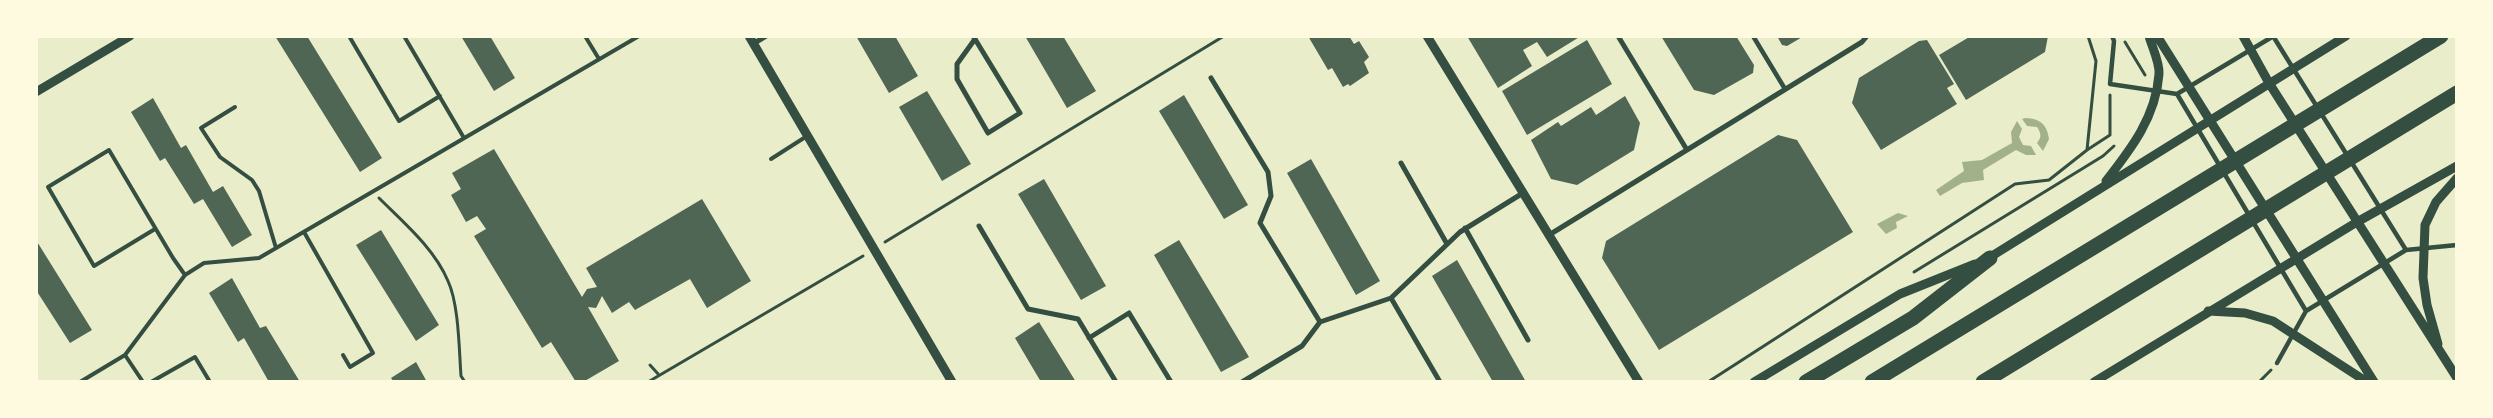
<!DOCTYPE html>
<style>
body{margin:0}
#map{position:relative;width:2493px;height:418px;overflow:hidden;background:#e9edc9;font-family:Barlow,sans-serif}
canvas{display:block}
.frame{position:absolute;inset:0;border:38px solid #fefae0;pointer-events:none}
</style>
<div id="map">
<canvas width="2493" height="418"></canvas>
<div class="frame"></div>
</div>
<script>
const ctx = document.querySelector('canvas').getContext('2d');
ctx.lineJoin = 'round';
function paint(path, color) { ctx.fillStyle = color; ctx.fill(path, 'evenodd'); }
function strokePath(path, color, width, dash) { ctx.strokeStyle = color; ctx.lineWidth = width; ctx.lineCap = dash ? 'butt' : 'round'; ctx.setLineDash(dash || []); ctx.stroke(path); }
paint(new Path2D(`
 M2026,118C2040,119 2047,124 2049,139L2043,151L2037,143C2042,137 2041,133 2037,127L2027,126L2022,119Z
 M2017,121L2022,129L2019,137L2023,145L2031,146L2036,155H2026L2016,150L1983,170L1984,180L1962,183L1940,196L1936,190L1964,171L1962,162L1982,160L2012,143L2011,132Z
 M1898,213L1908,216L1896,222L1897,228L1886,234L1877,224Z`), '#a3b18a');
paint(new Path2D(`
 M275,36H307L382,158L360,172Z
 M461,36H490L515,78L494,91Z
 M856,36H895L918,76L889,93Z
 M1025,36H1063L1096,91L1067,108Z
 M1308,36H1349L1354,44L1359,41L1369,57L1364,62L1369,73L1350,86L1348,84L1343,87L1332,68L1328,70Z
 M1467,36H1581L1547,57L1537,42L1523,50L1532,66L1498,88Z
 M1661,36H1736L1754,65L1753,73L1714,95L1694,90Z
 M1777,36H1804L1787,46L1782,45Z
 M1971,36H2048L2045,52L1966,100L1939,55Z
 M1587,40L1612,84L1527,135L1502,91Z
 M1927,40L1954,84L1947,88L1957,104L1881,150L1852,103L1859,78L1919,41Z
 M927,91L971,164L942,181L899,107Z
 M1184,95L1248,205L1224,219L1159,111Z
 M1625,96L1640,123L1634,150L1577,185L1551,179L1531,140L1558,122L1561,126L1591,107L1596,115Z
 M153,98L181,148L186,145L213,192L223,186L252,235L232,247L203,199L194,204L165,158L160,161L131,112Z
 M1778,135L1797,140L1853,232L1659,350L1602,258L1606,241Z
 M494,149L582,297L587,289L597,287L586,268L702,199L751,281L707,308L690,279L635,310L629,302L612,313L602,296L596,308L588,307L619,361L583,382H576L551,342L542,348L474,236L486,229L477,216L466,222L451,195L461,189L452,173Z
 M1311,159L1380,281L1356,295L1287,173Z
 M1044,179L1106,286L1081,300L1018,194Z
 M381,230L439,325L416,341L356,245Z
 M36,240L92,330L70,343L36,290Z
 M1179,240L1249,357L1221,372L1154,255Z
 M1457,260L1526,382H1493L1432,276Z
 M232,278L260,328L266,326L300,382H269L244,338L238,342L209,293Z
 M1039,322L1076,382H1041L1015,338Z
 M416,362L427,382H394L391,378Z`), '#4f6655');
strokePath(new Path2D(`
 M2125,42L2145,75
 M2087,150L2110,135V95
 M379,198C404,223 434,248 448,281C459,305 459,349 461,376L465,382
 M885,242L1224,36
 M1914,272L2103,156L2114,146
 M650,365L659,375
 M648,382L863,256
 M1708,382L2015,184L2049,180L2087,150L2096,61L2088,36
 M2259,382L2271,370`), '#344e41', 3);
strokePath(new Path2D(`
 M349,36L399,121L440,96
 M404,36L464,138
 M585,36L599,59
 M235,107L201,128L220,157L252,180L259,191L276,248
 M771,159L807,136
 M155,229L94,266L48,187L109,150L173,258L185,275
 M304,232L373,353L350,367L343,355
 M125,355L143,382
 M80,382L125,355L185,275L204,263L259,258L639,36
 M151,382L195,357L210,382`), '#344e41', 4);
strokePath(new Path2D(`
 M1753,36L1785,89
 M2112,36L2114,41L2110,84L2177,94L2306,311
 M2273,36L2406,250
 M2177,94L2272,37
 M2277,363L2306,311L2406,250L2457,245`), '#344e41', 4.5);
strokePath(new Path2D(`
 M973,36L975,39L1020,113L988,133L957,79V64L975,39
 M1618,36L1687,150
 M753,44L766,36
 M1211,78L1268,172L1271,196L1260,223L1320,322
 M1401,163L1447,244
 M979,226L1028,309L1078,319L1116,382
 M1465,228L1528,340
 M1549,235L1862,42L1867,36
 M1391,298L1440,382
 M1089,338L1129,313L1171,382
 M1242,382L1302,346L1320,322L1391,298L1460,232L1523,193`), '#344e41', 5);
strokePath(new Path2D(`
 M749,36L952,382
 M1427,36L1639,382
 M2157,36L2374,382
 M2243,36L2269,83L2457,378
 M36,92L130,36
 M2106,181C2131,149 2156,117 2159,74C2160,63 2152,47 2149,36
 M1987,259L2346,36
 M2208,311L2245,313L2273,321L2367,382
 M2438,344L2427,305L2423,278L2425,225L2436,202L2457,178
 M1754,382L1900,294L1975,264
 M2094,382L2357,222L2457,166`), '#344e41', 9);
strokePath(new Path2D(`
 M1806,382L1913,318L1990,258
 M1872,382L2441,36
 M1983,382L2457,93`), '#344e41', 15);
</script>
